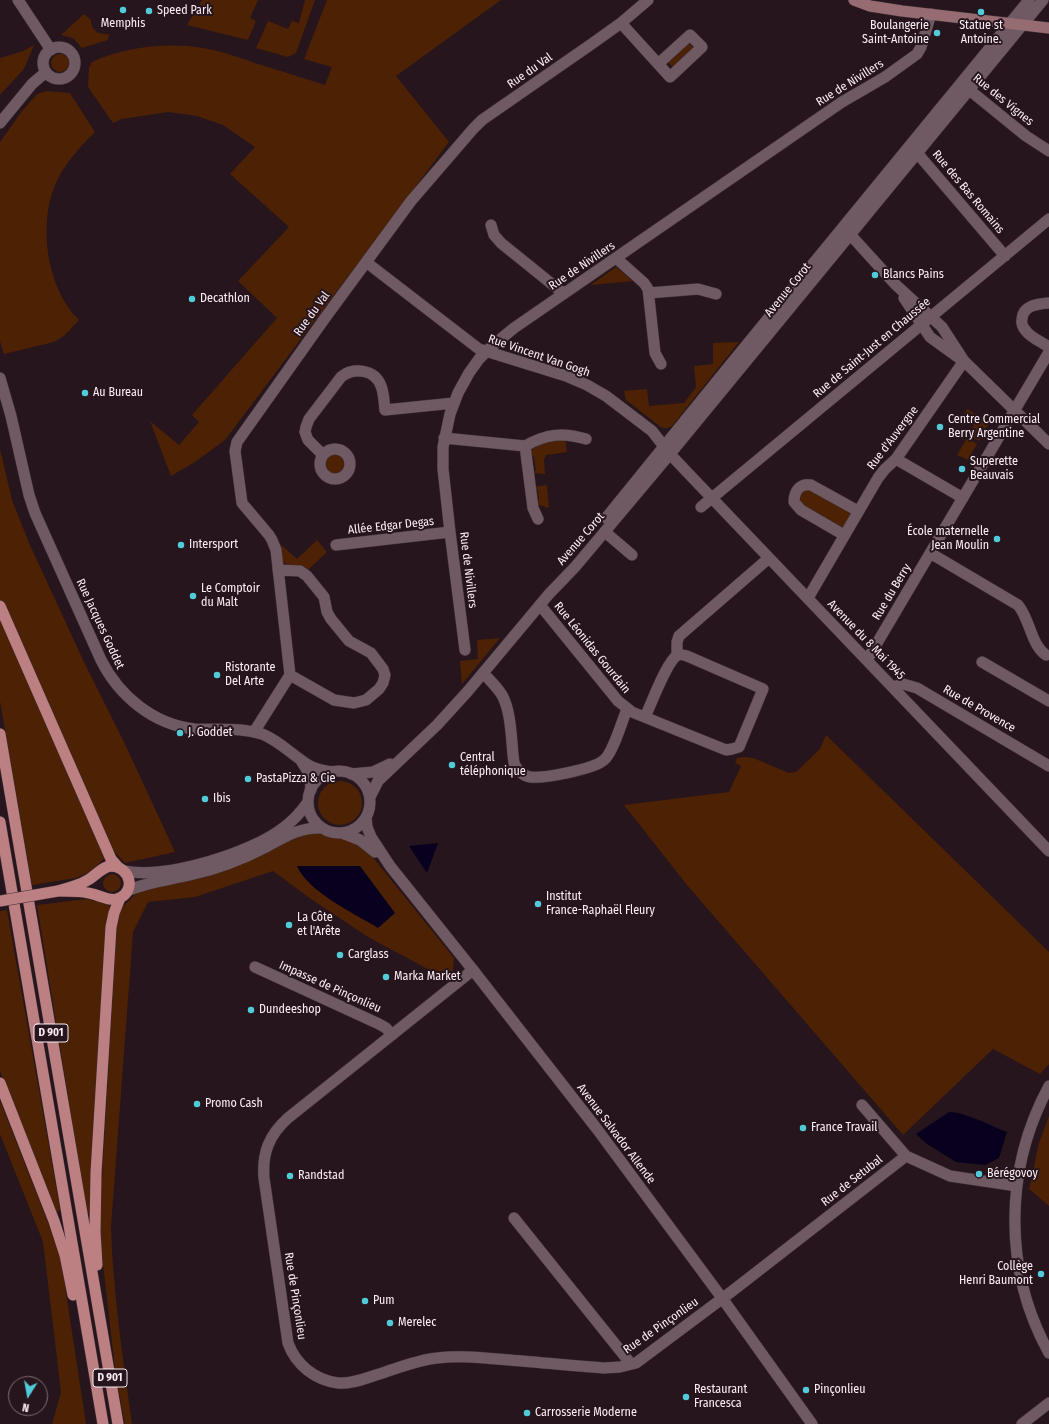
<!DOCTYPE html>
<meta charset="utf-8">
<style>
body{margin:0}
#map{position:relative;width:1049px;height:1424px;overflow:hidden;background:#26151d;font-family:"Fira Sans Condensed",sans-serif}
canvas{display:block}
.north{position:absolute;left:8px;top:1376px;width:40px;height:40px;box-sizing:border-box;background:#26151d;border:1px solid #7c6c73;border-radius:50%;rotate:191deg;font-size:11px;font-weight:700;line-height:16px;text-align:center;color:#fceef4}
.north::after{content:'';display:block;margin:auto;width:14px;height:18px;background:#52cbd9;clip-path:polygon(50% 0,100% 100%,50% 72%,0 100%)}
</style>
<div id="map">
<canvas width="1049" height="1424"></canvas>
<div class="north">N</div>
</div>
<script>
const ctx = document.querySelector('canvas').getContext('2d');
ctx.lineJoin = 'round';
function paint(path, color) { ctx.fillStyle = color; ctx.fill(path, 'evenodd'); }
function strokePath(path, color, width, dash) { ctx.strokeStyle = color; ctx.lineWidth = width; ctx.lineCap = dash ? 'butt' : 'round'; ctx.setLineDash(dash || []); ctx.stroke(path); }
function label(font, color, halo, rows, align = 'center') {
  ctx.font = font + ' "Fira Sans Condensed",sans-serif'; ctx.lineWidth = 4; ctx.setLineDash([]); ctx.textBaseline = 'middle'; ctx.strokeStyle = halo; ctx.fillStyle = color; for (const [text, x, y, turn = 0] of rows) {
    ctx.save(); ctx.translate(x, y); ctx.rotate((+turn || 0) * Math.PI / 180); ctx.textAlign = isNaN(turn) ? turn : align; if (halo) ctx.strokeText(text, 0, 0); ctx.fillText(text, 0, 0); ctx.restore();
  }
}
paint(new Path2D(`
 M202,0H258L250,18L256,21L248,40L187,25Z
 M305,0H315L296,53L288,57L256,48L268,21L288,29L292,21L299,23Z
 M327,0H501L396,76L449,142L225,440L195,462L171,476L150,421L179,445L199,422L192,415L277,318L238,281L289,227L230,174L255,147L223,125L197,116L168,112L122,119L113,123L88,87L89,68L92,62C124,47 168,42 203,48C221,51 238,57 255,63C279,70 302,78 325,85L332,67L304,59Z
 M84,14L91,20C91,31 99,35 109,34L108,40L82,48L73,38L61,35Z
 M688,42L694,49L674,69L668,62Z
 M34,45L24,69L0,95V58L23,51Z
 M51 63a9 9 0 1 1 18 0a9 9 0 1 1-18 0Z
 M46,91L70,93L95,132C79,148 64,164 55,185C38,226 47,289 79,320L64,336L54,342L4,354L0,341V142L22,111L37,94Z
 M616,267L633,281L591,285Z
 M739,342L672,426L668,428H662L626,400L624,391L647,389L649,406L684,403L696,387L694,366L713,364V343Z
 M967,409L990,422L979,441L968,435L974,425L962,418Z
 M565,438L567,452L546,455L544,460L545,474L534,473L536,470L534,457L530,455L531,450L545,442Z
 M967,438L977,444L968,460L957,455Z
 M0,449L12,500L29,543L84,662L124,742L175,852L125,863L113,850L0,599Z
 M325 464a10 10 0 1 1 20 0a10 10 0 1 1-20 0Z
 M547,485L549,508L536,504L539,501L538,490L533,487Z
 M810,489L852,513L842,528L802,505C799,498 800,495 804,490Z
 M317,540L327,552L308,570C303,568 283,564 281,561C279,556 279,547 278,542L297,559Z
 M0,616L105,858L91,871L76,878L32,885L0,701Z
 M500,638L462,684L460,661L478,659L477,640Z
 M826,735L1049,952V1064L1040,1074L993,1049L903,1135L687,885L624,805L729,792L741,766L735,763L737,758L745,757L753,758L789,773L796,772L820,749Z
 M318 803a22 22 0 1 1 44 0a22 22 0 1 1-44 0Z
 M313,831L337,838H347L359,842L371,855L454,958L452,982L368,937L311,899L273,871L195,897L148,902L133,932L111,1227C113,1293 123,1359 132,1424H125L116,1378L101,1246V1197L117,921L120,910L140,889L296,835Z
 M103 883a9 9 0 1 1 18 0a9 9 0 1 1-18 0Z
 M87,899L111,906L91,1213H87L37,905Z
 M7,910L60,1209L56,1215L0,1071V911Z
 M0,1101L60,1253L86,1424H52L61,1392L43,1242L0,1134Z
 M1049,1116V1206L1029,1189L1039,1143Z`), '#4d2104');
paint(new Path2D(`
 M438,843L427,873L409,846Z
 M297,866H360L395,913L378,928C354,913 308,892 297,866Z
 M949,1112C965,1112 991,1126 1007,1132L999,1158L985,1165L956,1162L927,1144L916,1134Z`), '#08001e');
const minor = new Path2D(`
 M18,0L51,50
 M621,23L670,77L702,47L690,35L658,64
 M43 63a16 16 0 1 1 32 0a16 16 0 1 1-32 0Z
 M962,84L1026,136L1049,151
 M0,123L32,84L46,72
 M912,147L1005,256
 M491,225L494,235L501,243L563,293
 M616,258L644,283L648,289L655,353L661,364
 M366,262L479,349L566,376L587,385L606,396L652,431L670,454L686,471L1049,851
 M649,293L698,289L716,294
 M1049,303C1038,304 1023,305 1022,319C1021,323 1023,328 1026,331C1031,338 1042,342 1049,347
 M0,378L11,416L29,495L35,513L101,660C119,696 154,725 195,729C218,730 240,727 262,734C280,741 293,756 310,766C317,770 325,771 333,772
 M444,438L525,446L533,508L538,519
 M525,446C546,434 562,432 586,439
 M320 464a15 15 0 1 1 30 0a15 15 0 1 1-30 0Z
 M323,455L308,440L305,432L306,427L309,419L341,377C353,367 375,369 381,386C384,393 384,403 385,410L454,403
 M896,459L963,498
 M701,507L1049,219
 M605,532L632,555
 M844,535L801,510L794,502C794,491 800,483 811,485L858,511
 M336,545L450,532
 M930,553L1018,605C1030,619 1031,645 1046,655
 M278,570L300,571L307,576L324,597L327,612L331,619L349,641L371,653L383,669L385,675L383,683L379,689L366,700L354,703L334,700L290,675
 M808,598L878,478L885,469L896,459L964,361
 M540,605L618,701L632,712L726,750L732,749L739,747L763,689L687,656C684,655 681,654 678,655C667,660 651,705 645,717
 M465,650L450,532L443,469V447L450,414L458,393L469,373L479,359L491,347L514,328L842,102L885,77L917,54L921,47L931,14
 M677,655V642L679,636L769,558
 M867,660L1049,352
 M982,662L1049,701
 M483,673C490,680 497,687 502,695C512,713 511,743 514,763C516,769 523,776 530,777C543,779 594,769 604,760C613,753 622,721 627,709
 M893,687L903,684L917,688L1049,766
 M254,732L290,675L276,550L272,540L269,535L242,503L235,451L237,442L325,318L411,201L473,129L482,120L593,43L621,23L648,0
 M302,762L310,775L311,790
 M255,967L379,1024L386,1028L392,1035
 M473,970L288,1118C269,1135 262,1153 264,1178L288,1343C296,1365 315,1380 338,1383C351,1384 364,1379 376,1375C396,1369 416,1360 437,1358C461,1355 486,1358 510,1360C541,1363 572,1365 604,1368L620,1367L636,1363L731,1292L906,1156L950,1176L1017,1186
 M1049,1086C1004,1169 1003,1270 1049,1353
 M862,1105L906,1156
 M514,1218L631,1364
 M1022,1424L1049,1403`);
const tertiary = new Path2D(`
 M846,230L896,285L942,327L964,361L1049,444
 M904,298L930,337L959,358
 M606,518L726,370L1029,0
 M308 802a31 31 0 1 1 62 0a31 31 0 1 1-62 0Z
 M351,774L373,772L390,764
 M370,797L378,781L437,725L468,691L549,594L575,567L670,454L1043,0
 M366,817L367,827L371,837L390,866L473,970L597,1129L722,1298L812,1424
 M342,833L360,840L375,852
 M124,871C166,879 249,854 283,828C293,821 301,812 308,802
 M127,891C147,882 169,880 190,875C217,869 243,859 268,846C286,836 301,827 322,828`);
const secondary = new Path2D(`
 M854,0L870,6L902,11L1049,28`);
const primary = new Path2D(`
 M0,606L104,843L111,859L118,867
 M0,734L118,1424
 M0,822L103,1424
 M110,866C131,866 137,893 117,899C110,901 105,898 99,896C86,891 72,891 58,891C68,888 77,886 86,881C95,877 100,868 110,866Z
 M0,1083L54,1221L65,1255L73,1295
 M97,1265L95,1232L96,1173L111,927L114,913L120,898`);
strokePath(minor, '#3e3136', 12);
strokePath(tertiary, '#3e3136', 12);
strokePath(secondary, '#3e3136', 12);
strokePath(primary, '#3e3136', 12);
strokePath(minor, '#6f5962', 11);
strokePath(tertiary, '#6f5962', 11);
strokePath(secondary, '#966c72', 11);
strokePath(primary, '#bc7f82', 11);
const primaryBridge = new Path2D(`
 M0,901L58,891`);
strokePath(primaryBridge, '#3e3136', 12, []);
strokePath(primaryBridge, '#bc7f82', 11);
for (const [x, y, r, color] of [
 [123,10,4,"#52cbd9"],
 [149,11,4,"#52cbd9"],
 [981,12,4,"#52cbd9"],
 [937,33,4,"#52cbd9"],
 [875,275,4,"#52cbd9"],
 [192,299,4,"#52cbd9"],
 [85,393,4,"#52cbd9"],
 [940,427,4,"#52cbd9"],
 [962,469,4,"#52cbd9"],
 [997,539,4,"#52cbd9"],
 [181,545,4,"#52cbd9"],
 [193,596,4,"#52cbd9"],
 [217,675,4,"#52cbd9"],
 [180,733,4,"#52cbd9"],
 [452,765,4,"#52cbd9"],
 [248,779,4,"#52cbd9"],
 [205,799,4,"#52cbd9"],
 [538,904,4,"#52cbd9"],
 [289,925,4,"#52cbd9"],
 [340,955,4,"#52cbd9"],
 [386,977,4,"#52cbd9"],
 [251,1010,4,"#52cbd9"],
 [197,1104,4,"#52cbd9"],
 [803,1128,4,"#52cbd9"],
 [979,1174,4,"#52cbd9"],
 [290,1176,4,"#52cbd9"],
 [1041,1274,4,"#52cbd9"],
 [365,1301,4,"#52cbd9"],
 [390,1323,4,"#52cbd9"],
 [806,1390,4,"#52cbd9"],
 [686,1397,4,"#52cbd9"],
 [527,1413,4,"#52cbd9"]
]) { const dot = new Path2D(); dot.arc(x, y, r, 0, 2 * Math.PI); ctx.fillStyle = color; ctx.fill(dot); strokePath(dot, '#26151d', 1.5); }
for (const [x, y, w] of [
 [51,1033,34],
 [110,1378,34]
]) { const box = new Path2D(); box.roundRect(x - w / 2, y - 9, w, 18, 3); ctx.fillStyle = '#26151d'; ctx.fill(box); strokePath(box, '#fceef4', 1); }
label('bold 11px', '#fceef4', null, [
 ["D 901",51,1033],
 ["D 901",110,1378]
]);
label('12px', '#fceef4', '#26151d', [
 ["Speed Park",157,11],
 ["Memphis",123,24,"center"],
 ["Boulangerie",929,26,"right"],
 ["Saint-Antoine",929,40,"right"],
 ["Statue st",981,26,"center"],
 ["Antoine.",981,40,"center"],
 ["Blancs Pains",883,275],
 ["Decathlon",200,299],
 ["Au Bureau",93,393],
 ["Centre Commercial",948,420],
 ["Berry Argentine",948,434],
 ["Superette",970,462],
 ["Beauvais",970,476],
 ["École maternelle",989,532,"right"],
 ["Jean Moulin",989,546,"right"],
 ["Intersport",189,545],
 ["Le Comptoir",201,589],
 ["du Malt",201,603],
 ["Ristorante",225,668],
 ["Del Arte",225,682],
 ["J. Goddet",188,733],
 ["Central",460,758],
 ["téléphonique",460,772],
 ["PastaPizza & Cie",256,779],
 ["Ibis",213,799],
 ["Institut",546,897],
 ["France-Raphaël Fleury",546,911],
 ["La Côte",297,918],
 ["et l'Arête",297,932],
 ["Carglass",348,955],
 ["Marka Market",394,977],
 ["Dundeeshop",259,1010],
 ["Promo Cash",205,1104],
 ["France Travail",811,1128],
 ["Bérégovoy",987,1174],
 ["Randstad",298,1176],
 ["Collège",1033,1267,"right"],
 ["Henri Baumont",1033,1281,"right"],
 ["Pum",373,1301],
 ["Merelec",398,1323],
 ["Restaurant",694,1390],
 ["Francesca",694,1404],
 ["Pinçonlieu",814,1390],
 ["Carrosserie Moderne",535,1413]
], 'left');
label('12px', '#fceef4', '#26151d', [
 ["Rue du Val",530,71,-35],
 ["Rue de Nivillers",850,83,-32],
 ["Rue des Vignes",1003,100,39],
 ["Rue des Bas Romains",968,192,50],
 ["Rue de Nivillers",582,266,-34],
 ["Avenue Corot",788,290,-51],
 ["Rue du Val",312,314,-54],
 ["Rue de Saint-Just en Chaussée",872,348,-40],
 ["Rue Vincent Van Gogh",539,356,19],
 ["Rue d'Auvergne",893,438,-53],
 ["Allée Edgar Degas",391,526,-6],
 ["Avenue Corot",581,539,-49],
 ["Rue de Nivillers",468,570,83],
 ["Rue du Berry",892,592,-59],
 ["Rue Jacques Goddet",100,624,65],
 ["Avenue du 8 Mai 1945",866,640,46],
 ["Rue Léonidas Gourdain",592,648,51],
 ["Rue de Provence",979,709,30],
 ["Impasse de Pinçonlieu",330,987,24],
 ["Avenue Salvador Allende",616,1134,53],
 ["Rue de Setubal",852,1181,-38],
 ["Rue de Pinçonlieu",295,1296,81],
 ["Rue de Pinçonlieu",661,1326,-35]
]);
</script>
